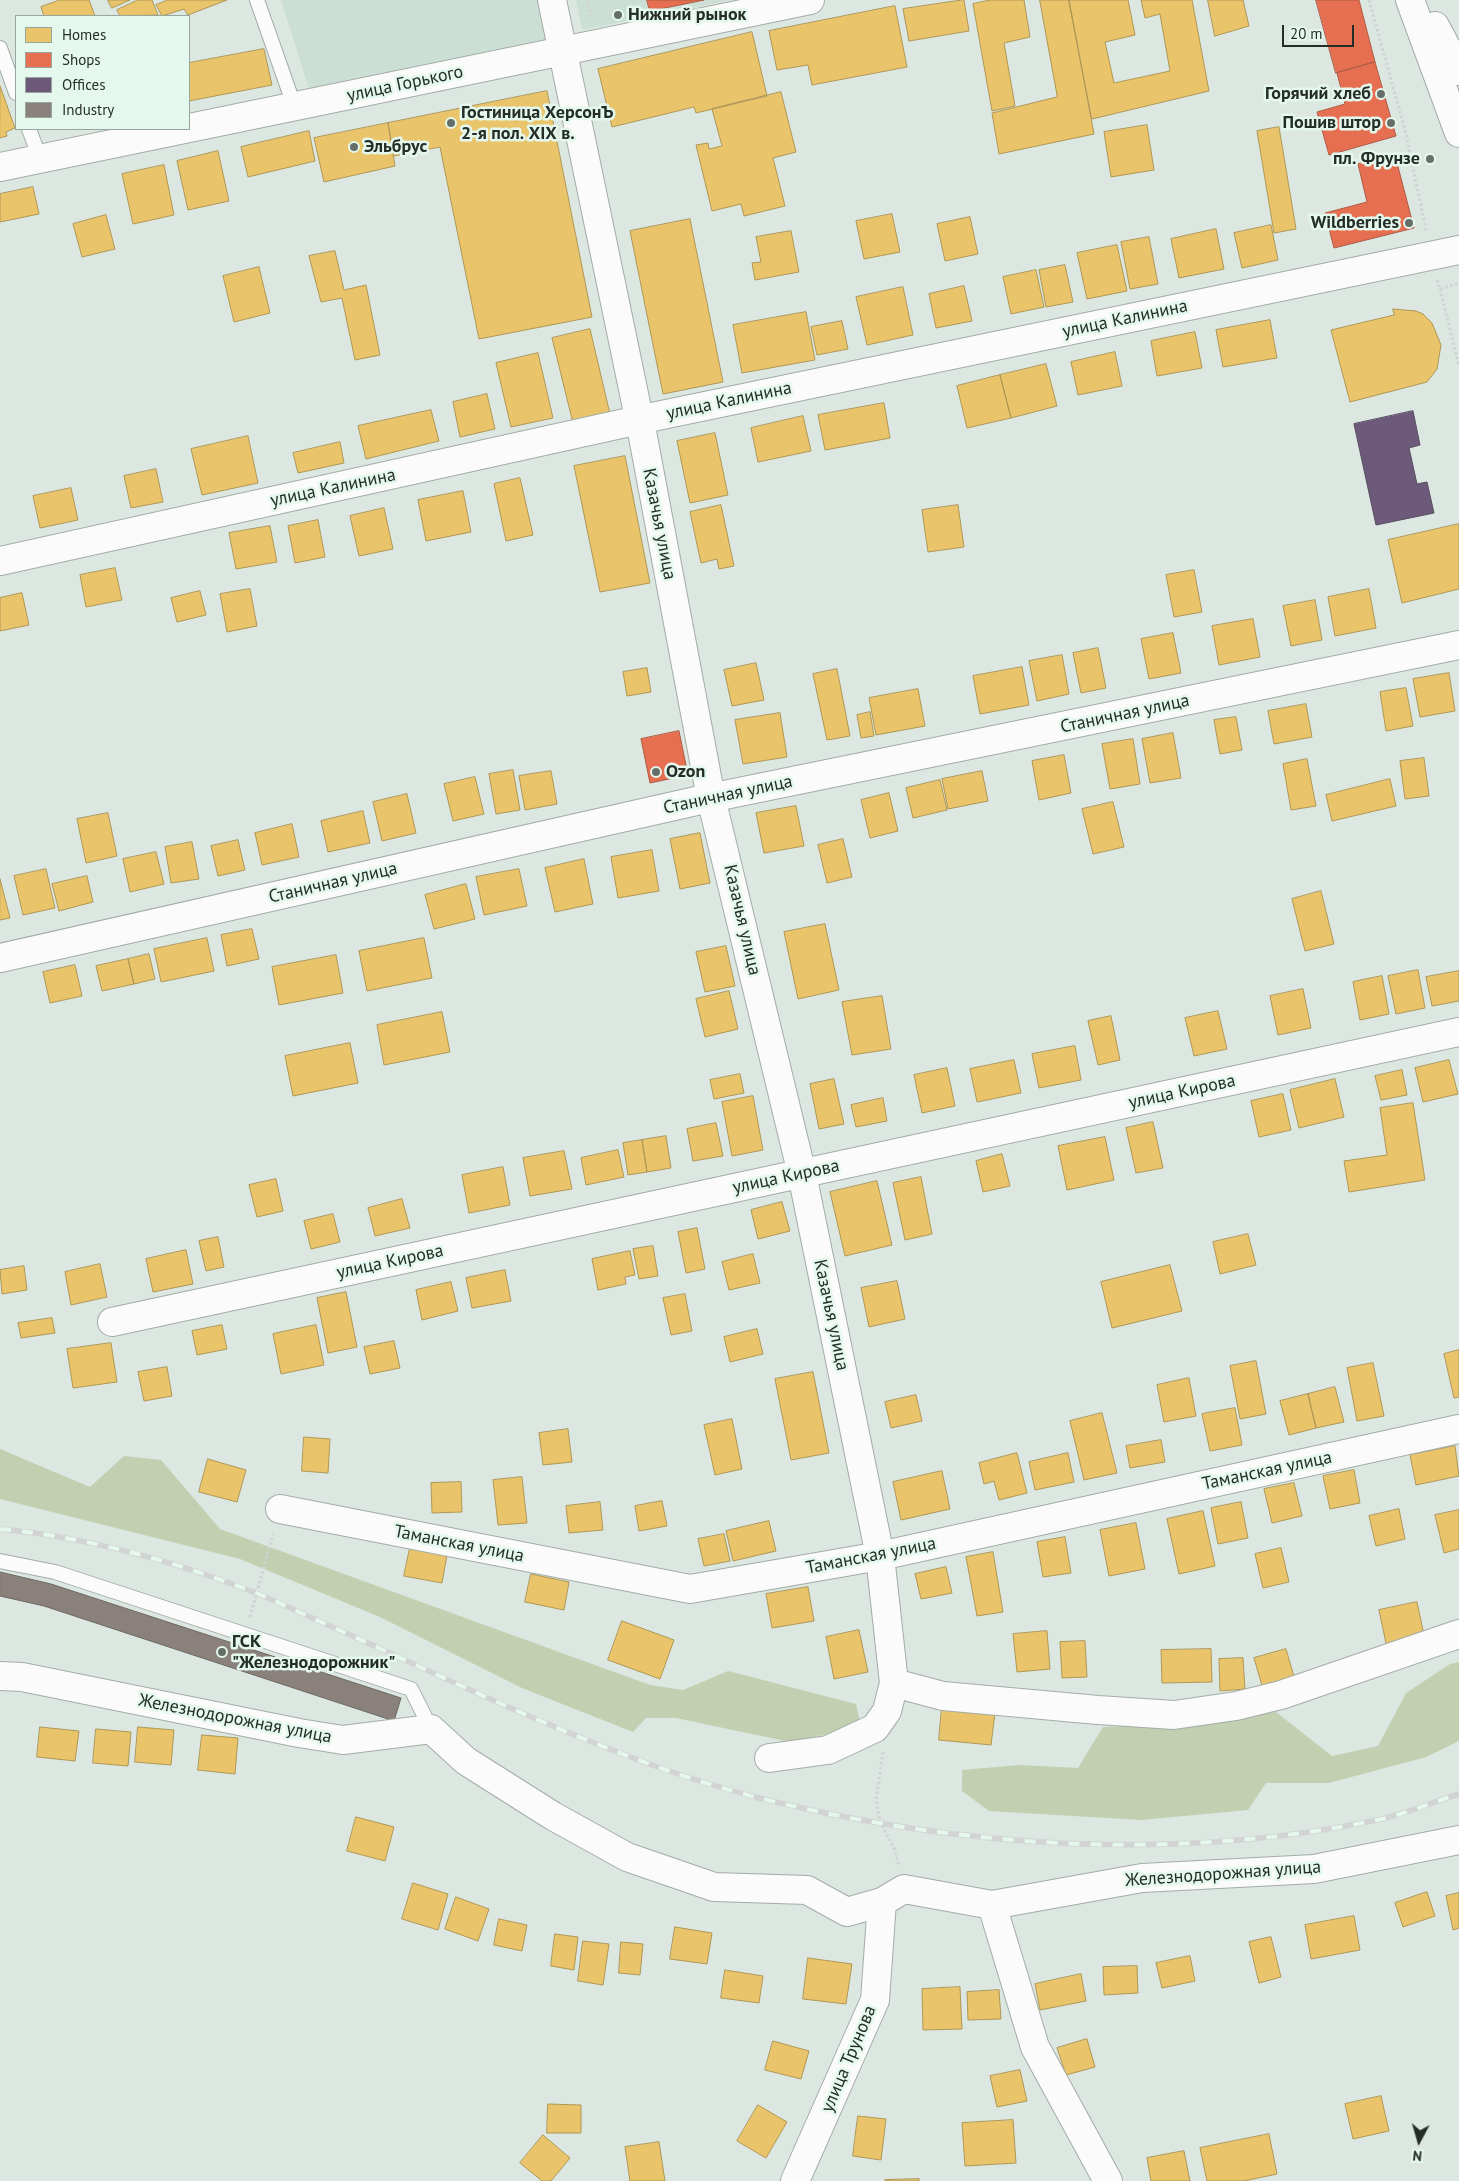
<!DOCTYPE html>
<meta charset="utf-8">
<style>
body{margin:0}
#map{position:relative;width:1459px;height:2181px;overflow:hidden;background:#dce7e1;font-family:"PT Sans",sans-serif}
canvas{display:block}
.legend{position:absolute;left:15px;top:15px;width:175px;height:115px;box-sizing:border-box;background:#e5f8ed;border:1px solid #98a79e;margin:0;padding:6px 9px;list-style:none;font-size:15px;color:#252d28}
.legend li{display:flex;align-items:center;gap:10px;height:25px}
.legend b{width:25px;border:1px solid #98a79e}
.north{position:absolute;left:1394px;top:2116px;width:50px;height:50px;-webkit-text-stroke:4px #e5f8ed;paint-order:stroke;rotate:186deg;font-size:14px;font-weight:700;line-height:20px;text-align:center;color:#252d28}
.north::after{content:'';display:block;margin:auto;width:18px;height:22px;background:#252d28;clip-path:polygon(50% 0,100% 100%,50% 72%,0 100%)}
.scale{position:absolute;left:1282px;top:25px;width:72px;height:22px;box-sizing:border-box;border:2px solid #252d28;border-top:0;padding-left:6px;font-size:15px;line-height:18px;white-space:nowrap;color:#252d28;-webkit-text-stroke:4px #e5f8ed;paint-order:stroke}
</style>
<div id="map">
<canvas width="1459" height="2181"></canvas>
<ul class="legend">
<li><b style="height:14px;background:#e9c46a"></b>Homes</li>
<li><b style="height:14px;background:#e76f51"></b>Shops</li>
<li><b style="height:14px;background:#6d597a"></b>Offices</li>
<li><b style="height:14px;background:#8a817c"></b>Industry</li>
</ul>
<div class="north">N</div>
<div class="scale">20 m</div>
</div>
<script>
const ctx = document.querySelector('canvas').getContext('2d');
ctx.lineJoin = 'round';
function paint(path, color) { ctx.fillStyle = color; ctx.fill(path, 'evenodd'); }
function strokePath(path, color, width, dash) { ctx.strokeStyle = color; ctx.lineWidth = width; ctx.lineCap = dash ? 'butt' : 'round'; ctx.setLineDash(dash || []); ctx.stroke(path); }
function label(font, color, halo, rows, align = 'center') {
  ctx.font = font + ' "PT Sans",sans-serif'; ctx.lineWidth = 5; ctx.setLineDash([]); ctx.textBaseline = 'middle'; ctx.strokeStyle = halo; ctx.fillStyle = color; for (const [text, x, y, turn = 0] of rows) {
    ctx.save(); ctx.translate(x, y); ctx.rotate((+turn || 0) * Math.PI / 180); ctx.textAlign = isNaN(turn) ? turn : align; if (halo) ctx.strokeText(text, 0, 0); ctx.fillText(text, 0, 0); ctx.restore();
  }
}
paint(new Path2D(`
 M281,0H539L548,42L310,92Z
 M576,0H731L582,30Z`), '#ccdfd5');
paint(new Path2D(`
 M0,1449L90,1487L124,1456L161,1460L220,1529L650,1685L683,1690L728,1671L856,1704L861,1727L790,1742L676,1718H646L633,1732L522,1688L380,1617L240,1559L0,1499Z
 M1459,1662V1741L1426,1757L1329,1783H1266L1248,1810L1141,1820L989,1811L962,1791V1770L1019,1765L1078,1768L1103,1727L1181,1724L1276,1712L1332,1756L1378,1746L1406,1693L1450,1664Z`), '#c2cfb1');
const homes = new Path2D(`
 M60,0H89L95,16H44L41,7Z
 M108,0H130L112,8Z
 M138,0H152L158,15L120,16L117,10Z
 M168,0H227L188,15L184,9L162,16L156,5Z
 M964,0L969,31L909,41L903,9Z
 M990,0H1024L1030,37L1004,43L1015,106L992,111L973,4Z
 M1040,0H1069L1094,134L999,154L992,113L1057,97Z
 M1069,0H1128L1135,35L1105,42L1114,83L1170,71L1160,14L1145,18L1141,0H1192L1209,91L1092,119Z
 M1208,0H1243L1249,26L1215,36Z
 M895,6L907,67L812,85L808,65L777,70L769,31Z
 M752,32L767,96L696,113L694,107L612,127L598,69Z
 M264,49L272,85L189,101V63Z
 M0,86L15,128L6,132L7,136L0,138Z
 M547,91L592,317L479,339L440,147L394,156L388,123Z
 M781,92L796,152L773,158L785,206L744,216L741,204L712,211L696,145L708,143L709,149L722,146L712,109Z
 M388,123L395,166L324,182L314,138Z
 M1147,125L1154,170L1111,177L1104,132Z
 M1279,127L1296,229L1274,233L1257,131Z
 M309,131L315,161L248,177L241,147Z
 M218,151L229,201L188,210L177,161Z
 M164,165L174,215L133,224L122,174Z
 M33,187L39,214L0,222V194Z
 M892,214L900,252L864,259L856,221Z
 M106,215L115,249L82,257L73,224Z
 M970,217L978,254L945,261L937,224Z
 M690,219L723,382L663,394L630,231Z
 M1271,225L1278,260L1242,268L1234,233Z
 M1216,229L1224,269L1179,278L1171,239Z
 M791,231L799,272L755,280L752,263L761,262L756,237Z
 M1149,237L1158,284L1130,289L1121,242Z
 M1117,245L1127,291L1087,299L1077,253Z
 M335,251L344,290L366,285L380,355L355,360L342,298L321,302L309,256Z
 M1065,265L1073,302L1046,307L1039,270Z
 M259,267L270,313L234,322L223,276Z
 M1036,270L1044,307L1011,314L1003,277Z
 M964,286L972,321L936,328L929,294Z
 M903,287L913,335L867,345L856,297Z
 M1393,309L1416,311L1423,314L1432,323L1441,345L1437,369L1427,382L1350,402L1331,330L1394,315Z
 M806,312L815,360L742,373L733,325Z
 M1270,320L1277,358L1223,367L1216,330Z
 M842,321L848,349L817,355L811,327Z
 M590,329L610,414L573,423L552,338Z
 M1195,332L1202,368L1157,376L1151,341Z
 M1115,352L1122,386L1078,395L1071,362Z
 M538,353L553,418L511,427L496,363Z
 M1046,364L1057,406L1011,418L1000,375Z
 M1000,375L1011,418L967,428L957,386Z
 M487,394L495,429L460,437L453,402Z
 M884,403L890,438L825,450L818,415Z
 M431,410L439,441L366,459L358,426Z
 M803,416L811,451L758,462L751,428Z
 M715,433L728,495L690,503L677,441Z
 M248,436L258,483L202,495L191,449Z
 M340,442L344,463L298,473L293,453Z
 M625,456L650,583L600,592L574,466Z
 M156,469L163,502L131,508L124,476Z
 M520,478L533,535L506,541L494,484Z
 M71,488L78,520L40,528L33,496Z
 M463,491L471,532L426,541L418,500Z
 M721,505L734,566L719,569L717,559L701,563L690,512Z
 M958,505L964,547L928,552L922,510Z
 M384,508L393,549L359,556L350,516Z
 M318,520L325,557L295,563L288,526Z
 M1459,524V589L1402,603L1388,540Z
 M270,526L277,562L236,569L229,533Z
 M115,568L122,600L86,607L80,575Z
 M1194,570L1202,612L1174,617L1166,575Z
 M250,589L257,626L227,632L220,594Z
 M1369,589L1376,628L1335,636L1328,597Z
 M200,591L206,615L177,622L171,598Z
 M22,593L29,625L0,631V598Z
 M1315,600L1322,640L1291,646L1283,606Z
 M1253,619L1260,657L1219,665L1212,626Z
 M1173,633L1181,673L1149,679L1141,639Z
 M1098,648L1106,688L1081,693L1073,653Z
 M1062,655L1069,694L1037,701L1029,661Z
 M756,663L764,700L732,706L724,670Z
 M1022,667L1029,705L980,714L973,676Z
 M647,668L651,692L627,696L623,672Z
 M837,669L850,736L827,740L813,674Z
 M1449,673L1455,711L1420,717L1413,679Z
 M1406,688L1413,726L1386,731L1380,692Z
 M918,689L925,726L876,735L869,698Z
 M1306,704L1312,737L1274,744L1268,711Z
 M870,712L874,736L861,738L857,715Z
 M780,713L787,757L743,764L735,720Z
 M1236,717L1242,750L1220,754L1214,720Z
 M1173,733L1181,778L1150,783L1142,739Z
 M1133,739L1140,784L1110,789L1102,744Z
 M1064,755L1071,793L1039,800L1032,761Z
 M1424,758L1429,796L1405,799L1400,761Z
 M1307,759L1316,806L1291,810L1283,764Z
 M513,770L520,810L496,814L489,774Z
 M551,771L557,804L525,810L519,776Z
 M982,771L988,801L948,809L942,779Z
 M475,777L484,814L453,821L444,784Z
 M1390,779L1396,806L1332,821L1326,795Z
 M940,780L947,810L913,818L906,788Z
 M889,793L898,831L870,838L861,800Z
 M407,794L416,833L382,841L373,802Z
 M1113,802L1124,847L1093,854L1082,809Z
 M796,806L804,846L764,853L756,813Z
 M363,811L370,843L328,852L321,821Z
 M108,813L117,856L86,863L77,819Z
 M292,824L299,857L262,865L255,833Z
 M700,833L710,883L680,889L670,839Z
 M843,839L852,877L827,883L818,845Z
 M238,840L245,870L218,876L211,846Z
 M192,842L199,879L171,883L165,847Z
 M652,850L659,891L618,898L611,857Z
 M156,852L164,884L130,892L123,859Z
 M584,859L593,904L555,912L545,868Z
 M46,869L55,908L23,915L14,876Z
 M519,869L527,906L484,915L476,877Z
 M87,876L93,902L59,911L52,884Z
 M0,879L10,918L0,920Z
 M466,884L475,919L434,929L425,895Z
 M1321,891L1334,944L1305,951L1292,899Z
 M825,924L839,990L798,999L784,932Z
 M252,929L259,959L227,966L221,935Z
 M207,938L214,971L161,982L154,949Z
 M424,938L432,978L367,991L359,951Z
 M726,946L735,986L705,992L696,952Z
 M149,954L155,979L134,984L128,959Z
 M336,955L343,993L279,1005L272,967Z
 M128,959L134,984L102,991L96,966Z
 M75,965L82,996L50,1003L43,972Z
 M1418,970L1425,1008L1396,1014L1388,976Z
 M1459,971V1001L1432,1006L1426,977Z
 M1382,976L1389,1014L1360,1020L1353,982Z
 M1303,989L1311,1028L1278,1035L1270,996Z
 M729,991L738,1029L705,1037L696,999Z
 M882,996L891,1049L852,1055L842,1002Z
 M1218,1011L1227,1049L1194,1056L1185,1018Z
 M442,1012L450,1052L384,1065L377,1025Z
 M1111,1016L1120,1060L1098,1065L1088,1021Z
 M350,1043L358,1083L293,1096L285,1056Z
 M1075,1046L1081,1080L1039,1088L1032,1054Z
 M1014,1060L1021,1093L977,1102L970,1069Z
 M1449,1060L1458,1094L1423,1102L1415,1068Z
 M947,1068L955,1106L922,1113L914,1075Z
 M1402,1070L1407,1095L1381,1100L1375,1076Z
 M740,1074L744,1093L714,1099L710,1080Z
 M834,1079L844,1124L819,1129L810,1084Z
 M1335,1079L1344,1117L1299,1128L1290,1090Z
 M1283,1094L1291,1130L1259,1137L1251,1101Z
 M753,1096L763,1150L732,1156L722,1102Z
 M883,1098L887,1121L856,1127L851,1105Z
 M1413,1103L1425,1180L1349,1192L1344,1161L1387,1155L1380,1108Z
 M1153,1122L1163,1168L1136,1173L1126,1128Z
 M716,1123L723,1156L693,1161L687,1129Z
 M666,1136L671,1168L647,1172L642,1140Z
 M1105,1137L1114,1180L1067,1190L1058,1146Z
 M642,1140L647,1172L628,1175L623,1143Z
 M618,1150L624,1177L586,1185L581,1158Z
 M564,1151L572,1189L530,1196L523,1158Z
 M1002,1154L1010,1186L983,1192L976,1161Z
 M503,1167L510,1205L469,1213L462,1175Z
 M921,1177L932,1234L905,1240L893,1183Z
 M276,1179L283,1211L257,1217L249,1185Z
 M877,1181L892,1245L845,1256L830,1192Z
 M402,1199L410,1228L375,1236L368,1208Z
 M782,1202L790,1231L758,1239L751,1210Z
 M333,1214L340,1242L311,1249L304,1221Z
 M697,1228L705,1269L686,1273L678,1232Z
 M1248,1234L1256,1265L1220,1274L1213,1242Z
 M218,1237L224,1267L206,1271L199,1241Z
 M653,1246L658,1276L639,1279L633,1249Z
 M186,1250L193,1284L153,1292L146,1259Z
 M630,1251L635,1275L625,1277L626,1284L598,1290L592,1259Z
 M753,1254L760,1283L729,1290L722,1262Z
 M100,1264L107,1297L71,1305L65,1272Z
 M1170,1265L1182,1311L1112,1328L1101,1282Z
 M24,1266L27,1290L2,1294L0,1270Z
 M505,1270L511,1301L472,1308L466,1278Z
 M897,1281L905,1319L869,1327L861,1288Z
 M451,1282L458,1311L422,1320L416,1290Z
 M346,1292L357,1347L328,1353L317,1298Z
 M685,1294L692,1331L671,1335L663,1298Z
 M52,1318L55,1333L21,1338L18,1323Z
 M222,1325L227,1349L197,1355L192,1331Z
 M316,1325L324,1365L281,1374L273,1334Z
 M757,1329L763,1354L730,1362L724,1337Z
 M394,1341L400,1368L370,1374L364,1347Z
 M111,1343L117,1382L73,1388L67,1349Z
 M1459,1350V1397L1454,1398L1444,1354Z
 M1256,1361L1266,1414L1240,1419L1230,1366Z
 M1373,1363L1384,1416L1357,1421L1347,1368Z
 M167,1367L172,1396L144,1401L138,1372Z
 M813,1372L829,1453L791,1460L775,1379Z
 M1189,1378L1196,1416L1164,1422L1157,1385Z
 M1335,1387L1344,1422L1316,1428L1308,1394Z
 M1308,1394L1316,1428L1289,1435L1280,1401Z
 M916,1395L922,1421L891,1428L885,1402Z
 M1235,1408L1242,1445L1210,1451L1202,1414Z
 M1102,1413L1117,1473L1084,1480L1070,1421Z
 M732,1419L742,1469L715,1475L704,1425Z
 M568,1429L572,1462L543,1465L539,1433Z
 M304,1437L330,1439L328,1473L302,1471Z
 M1161,1440L1165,1462L1130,1468L1126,1446Z
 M1455,1446L1459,1476L1416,1485L1410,1455Z
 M1017,1453L1027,1493L999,1500L994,1481L984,1484L979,1463Z
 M1068,1453L1074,1482L1035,1490L1029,1462Z
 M208,1459L246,1470L237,1502L199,1492Z
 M1354,1470L1360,1503L1330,1509L1323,1476Z
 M942,1471L950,1509L901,1520L893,1482Z
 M522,1477L527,1523L498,1525L493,1480Z
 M461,1482L462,1512L432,1513L431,1483Z
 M1294,1483L1302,1516L1272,1523L1264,1489Z
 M662,1501L667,1526L639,1531L635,1506Z
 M600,1502L603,1530L569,1533L566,1506Z
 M1241,1502L1248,1538L1218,1544L1211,1508Z
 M1399,1509L1405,1539L1376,1546L1369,1516Z
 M1459,1510V1549L1444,1553L1435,1515Z
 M1203,1511L1215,1566L1179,1574L1167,1519Z
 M769,1521L776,1551L733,1561L726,1531Z
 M1136,1523L1145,1569L1109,1576L1100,1530Z
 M724,1534L730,1561L704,1566L698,1539Z
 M1065,1537L1071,1573L1043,1577L1037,1542Z
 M410,1548L447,1555L442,1583L404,1576Z
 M1281,1548L1289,1582L1263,1588L1255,1554Z
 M993,1552L1003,1612L977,1616L966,1557Z
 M946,1567L952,1593L921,1599L915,1574Z
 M531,1574L569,1582L564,1610L525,1602Z
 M808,1587L814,1621L772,1628L766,1594Z
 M1417,1602L1425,1640L1387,1648L1379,1610Z
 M622,1621L674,1640L660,1679L608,1660Z
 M859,1630L868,1672L834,1679L826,1637Z
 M1047,1631L1050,1669L1017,1672L1013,1634Z
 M1085,1641L1087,1677L1062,1678L1060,1642Z
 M1211,1649L1212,1682L1162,1683L1161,1650Z
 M1286,1649L1295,1680L1263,1689L1254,1658Z
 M1243,1658L1245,1689L1220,1691L1219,1659Z
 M942,1707L995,1713L991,1745L939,1740Z
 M40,1727L79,1731L75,1761L37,1757Z
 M138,1727L174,1730L171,1765L135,1762Z
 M96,1729L131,1732L128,1766L93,1763Z
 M202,1735L238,1738L235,1774L198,1770Z
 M356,1817L394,1827L385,1861L347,1851Z
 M413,1883L448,1894L438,1930L402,1919Z
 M1427,1892L1435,1916L1403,1927L1395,1903Z
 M1459,1893V1928L1453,1930L1446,1896Z
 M456,1897L489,1909L478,1941L445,1929Z
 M1354,1916L1360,1950L1311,1959L1305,1925Z
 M499,1919L527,1925L522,1951L494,1945Z
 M675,1927L712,1933L707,1964L670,1959Z
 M555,1934L578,1937L574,1970L551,1966Z
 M1271,1937L1281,1977L1259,1983L1249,1942Z
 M583,1941L609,1944L603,1985L578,1981Z
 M621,1942L643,1944L640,1975L619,1973Z
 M1190,1956L1195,1981L1162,1988L1156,1963Z
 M808,1958L852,1964L846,2004L803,1999Z
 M1137,1966L1138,1993L1104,1995L1103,1967Z
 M725,1970L763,1976L759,2003L721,1998Z
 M1081,1974L1086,2001L1040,2010L1035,1984Z
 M960,1987L962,2029L923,2030L922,1989Z
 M999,1990L1001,2019L968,2020L967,1992Z
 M1087,2039L1095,2067L1066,2075L1057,2048Z
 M773,2041L809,2051L801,2079L765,2070Z
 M1020,2070L1027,2101L997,2107L990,2076Z
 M1381,2096L1389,2131L1353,2139L1345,2104Z
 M548,2104L581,2105V2133H547Z
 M758,2105L787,2122L766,2158L737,2141Z
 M858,2116L886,2119L881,2160L853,2156Z
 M1013,2120L1016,2163L965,2166L962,2123Z
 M1269,2134L1277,2174L1244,2181H1207L1200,2148Z
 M543,2135L570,2158L551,2181H542L520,2163Z
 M659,2142L665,2181H630L625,2147Z
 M1184,2151L1190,2181H1151L1147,2158Z
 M919,2179V2181H885V2180Z`);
paint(homes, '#e9c46a');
strokePath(homes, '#ae9756', 1);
const shops = new Path2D(`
 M647,0H704L650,11Z
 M1316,0H1359L1375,62L1336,73Z
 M1375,62L1396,136L1329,155L1317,112L1345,104L1337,73Z
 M1395,155L1414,228L1334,248L1325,213L1367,202L1358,164Z
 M679,731L688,775L650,783L641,739Z`);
paint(shops, '#e76f51');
strokePath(shops, '#ad5b45', 1);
const offices = new Path2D(`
 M1413,411L1420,445L1409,448L1417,484L1427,482L1434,513L1376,525L1354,424Z`);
paint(offices, '#6d597a');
strokePath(offices, '#574c61', 1);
const industry = new Path2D(`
 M0,1572L51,1584L401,1698L394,1721L44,1606L0,1596Z`);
paint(industry, '#8a817c');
strokePath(industry, '#6c6863', 1);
const lane = new Path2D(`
 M257,0L295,108
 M0,48L16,93
 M29,129L40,159
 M0,1561L55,1572L411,1689L431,1729`);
const street = new Path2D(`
 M552,0L643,437L711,798L802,1174L880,1556L894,1683L887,1711L875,1728L828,1750L769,1758
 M0,167C270,113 539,54 810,0
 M0,561L657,416L1459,250
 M0,958L705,799L1459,645
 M112,1322L1459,1032
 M280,1509L690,1589L880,1556L1459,1429
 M0,1676L22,1677L299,1733L343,1740L431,1729L466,1761L553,1816L627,1857L714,1887L807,1890L847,1912L882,1902L904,1889L992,1905L1142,1878L1314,1869L1459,1840
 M894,1683L943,1696L1098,1710L1174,1715L1236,1706L1281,1695L1459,1634
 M992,1905L1035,2047L1108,2181
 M795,2181L875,2000L882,1902`);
const secondary = new Path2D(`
 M1410,0L1459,133
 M1435,26L1459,71`);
strokePath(lane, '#a4aca8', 16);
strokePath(street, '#a4aca8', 30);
strokePath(secondary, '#a4aca8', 30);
strokePath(new Path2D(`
 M588,0L592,19
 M1369,0L1406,134L1426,230
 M1437,280L1440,289L1459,283
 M1440,289L1459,366
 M250,1617L273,1534
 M883,1752L876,1800L880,1822L894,1848L899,1866`), '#d0d3d2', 3, [2.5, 2.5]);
strokePath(lane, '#fafbfa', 14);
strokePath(street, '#fafbfa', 28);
strokePath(secondary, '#fafbfa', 28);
const rail = new Path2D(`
 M0,1529C86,1537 170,1560 251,1591C277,1601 302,1614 328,1625C395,1655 462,1687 529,1716C604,1748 680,1778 759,1798C957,1847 1171,1862 1372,1821C1401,1816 1430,1803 1459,1794`);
strokePath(rail, '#d1d4d3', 5.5);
strokePath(rail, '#e5f8ed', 4, [11]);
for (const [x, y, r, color] of [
 [618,15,5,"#656e69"],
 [1381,94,5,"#656e69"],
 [451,123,5,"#656e69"],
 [1391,123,5,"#656e69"],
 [354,147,5,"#656e69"],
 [1430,159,5,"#656e69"],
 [1409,223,5,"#656e69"],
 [656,772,5,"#656e69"],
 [222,1652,5,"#656e69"]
]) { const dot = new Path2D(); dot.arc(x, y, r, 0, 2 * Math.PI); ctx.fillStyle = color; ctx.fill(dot); strokePath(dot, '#e5f8ed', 2); }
label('bold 18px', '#252d28', '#e5f8ed', [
 ["Нижний рынок",628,15],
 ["Горячий хлеб",1371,94,"right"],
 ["Гостиница ХерсонЪ",461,113],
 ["2-я пол. XIX в.",461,134],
 ["Пошив штор",1381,123,"right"],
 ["Эльбрус",364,147],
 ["пл. Фрунзе",1420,159,"right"],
 ["Wildberries",1399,223,"right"],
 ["Ozon",666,772],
 ["ГСК",232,1642],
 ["\"Железнодорожник\"",232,1663]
], 'left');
label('18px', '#252d28', '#e5f8ed', [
 ["улица Горького",405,84,-12],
 ["улица Калинина",1125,319,-12],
 ["улица Калинина",729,401,-12],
 ["улица Калинина",333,488,-12],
 ["Казачья улица",659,524,79],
 ["Станичная улица",1125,714,-12],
 ["Станичная улица",728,795,-12],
 ["Станичная улица",333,883,-13],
 ["Казачья улица",742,920,77],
 ["улица Кирова",1182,1092,-12],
 ["улица Кирова",786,1177,-12],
 ["улица Кирова",390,1262,-12],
 ["Казачья улица",831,1315,78],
 ["Таманская улица",1267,1471,-12],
 ["Таманская улица",459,1544,11],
 ["Таманская улица",871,1556,-11],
 ["Железнодорожная улица",235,1719,11],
 ["Железнодорожная улица",1223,1874,-4],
 ["улица Трунова",849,2059,-67]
]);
</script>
